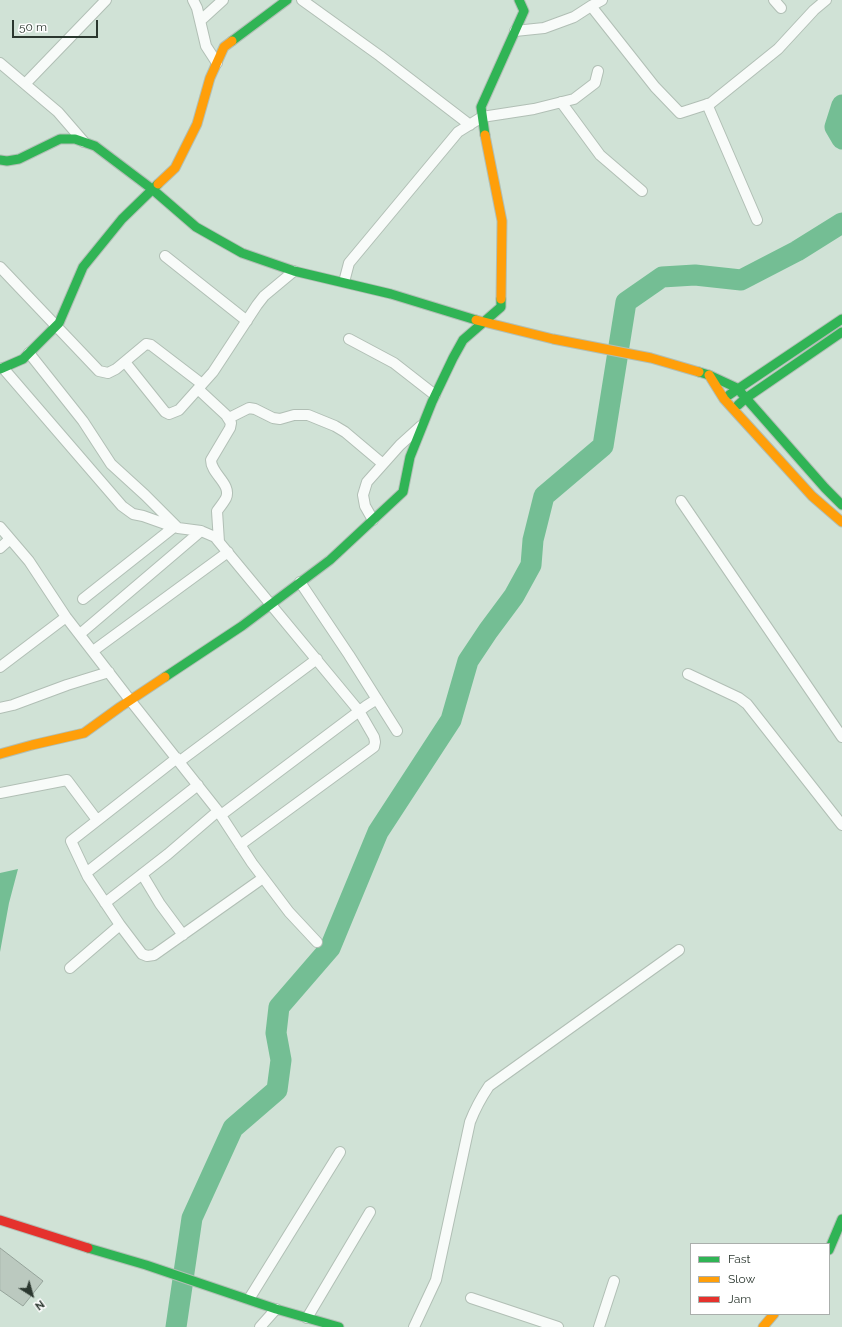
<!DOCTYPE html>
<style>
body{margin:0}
#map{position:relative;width:842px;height:1327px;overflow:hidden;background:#d0e2d6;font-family:Raleway,sans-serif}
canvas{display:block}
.legend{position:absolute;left:690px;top:1243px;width:140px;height:72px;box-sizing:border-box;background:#fff;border:1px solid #aaafac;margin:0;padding:5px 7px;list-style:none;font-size:12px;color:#2b372f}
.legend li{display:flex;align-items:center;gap:8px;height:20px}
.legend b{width:20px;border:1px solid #aaafac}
.north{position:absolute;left:12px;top:1275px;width:40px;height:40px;-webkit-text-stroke:3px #fff;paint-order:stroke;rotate:143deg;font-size:11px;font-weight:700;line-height:16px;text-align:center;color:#2b372f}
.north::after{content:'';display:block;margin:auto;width:14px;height:18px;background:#2b372f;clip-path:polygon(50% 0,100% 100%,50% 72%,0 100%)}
.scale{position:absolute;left:12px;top:20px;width:86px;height:18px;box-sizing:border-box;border:2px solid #2b372f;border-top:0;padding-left:5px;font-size:12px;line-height:14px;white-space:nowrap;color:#2b372f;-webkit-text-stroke:3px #fff;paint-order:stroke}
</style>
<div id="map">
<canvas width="842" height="1327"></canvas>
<ul class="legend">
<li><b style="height:5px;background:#30b455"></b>Fast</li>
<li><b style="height:5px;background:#ff9f0a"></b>Slow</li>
<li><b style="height:5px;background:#e5322d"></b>Jam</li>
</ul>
<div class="north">N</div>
<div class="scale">50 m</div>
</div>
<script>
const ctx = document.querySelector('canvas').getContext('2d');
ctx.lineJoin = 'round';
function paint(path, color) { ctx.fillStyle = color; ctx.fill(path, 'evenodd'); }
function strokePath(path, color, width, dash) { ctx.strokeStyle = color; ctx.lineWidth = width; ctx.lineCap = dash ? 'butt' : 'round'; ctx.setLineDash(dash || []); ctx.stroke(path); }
paint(new Path2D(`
 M18,869L9,903L0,952V873Z`), '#74be94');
strokePath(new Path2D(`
 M842,105L835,127L842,139
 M176,1327L192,1218L233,1128L277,1090L281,1060L276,1033L279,1007L330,948L378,832L451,720L468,661L488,631L514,596L531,565L533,540L544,496L603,446L626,302L662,277L695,275L741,280L797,251L842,223`), '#74be94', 21);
const building = new Path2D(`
 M0,1248L43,1281L23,1306L0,1290Z`);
paint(building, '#bbc9bf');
strokePath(building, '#95a39a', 1);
const street = new Path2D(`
 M193,0L197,8L206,46L217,63
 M302,0L380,56L470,125
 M774,0L781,8
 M591,6L602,0
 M200,21L223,0
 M515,31L544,28L574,17L591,6L655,87L680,113L711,103L778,49L814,10L826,0
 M0,63L58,112L84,142
 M25,84L106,0
 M561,102L600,155L642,191
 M707,104L757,220
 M165,256L247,321
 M0,267L99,371L108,373L116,369L146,344L151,345L155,348L202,384
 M344,282L349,263L458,132L482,117L534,109L574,99L595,83L598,71
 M349,339L394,363L435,395
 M29,353L83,421L111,464L145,495L178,528L201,531L80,634
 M125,362L165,412L169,414L179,410L213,372L257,305L264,296L294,271
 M3,368L122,506L133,514L143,516L174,527
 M198,389L226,415L231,423L230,428L211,460C211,474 232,484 226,498C224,502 220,507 217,511L219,542
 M229,418L249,408L255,409L273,418L280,419L294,415H308L335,426L345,432L383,464
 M681,501L842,737
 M373,520L365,506L363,495L367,482L400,445L421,426
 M0,527L29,561L66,617L130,700L218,811L252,863L289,912L317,942
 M201,531L215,537L219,542L359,711L374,737L375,742L374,747L240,845
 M0,548L10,539
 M300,582L349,655L397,731
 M83,599L174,527
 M93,651L228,552
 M0,667L66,617
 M688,674L739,698L747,704L842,825
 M0,708L13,705L67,685L109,672
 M177,758L71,841L88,877L120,925L142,954L147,956L154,955L263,878
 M180,761L317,659
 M0,793L67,780L97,820
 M221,815L366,706L377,699
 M86,873L198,785
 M142,874L160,904L183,935
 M105,903L168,854L218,811
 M70,968L120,925
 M471,1298L558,1327
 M249,1299L340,1152
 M307,1318L370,1212
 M260,1327L276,1309
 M414,1327L436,1280L470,1122C475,1109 481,1098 489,1086L679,950
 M599,1327L614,1281`);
const fast = new Path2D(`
 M232,41L287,0
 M485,135L481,107L524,11L519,0
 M0,160L7,161L19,159L60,139H75L95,146L152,189L196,227L242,253L294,271L391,294L476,320
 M0,369L23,359L59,323L83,267L122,219L158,184
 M699,372L709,375L737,388L825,488L842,505
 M729,395L842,319
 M738,405L746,398L842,332
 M165,677L242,626L330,560L403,492L410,457L432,402L453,358L463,340L501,307V299
 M88,1248L146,1265L276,1309L339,1327
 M829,1250L842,1219`);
const slow = new Path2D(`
 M485,135L502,221L501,299
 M158,184L175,168L197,124L210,78L224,47L232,41
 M476,320L553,339L651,358L699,372
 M709,375L724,399L733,409L812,496L842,522
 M0,754L32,745L84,733L120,707L165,677
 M763,1327L774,1314`);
const jam = new Path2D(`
 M0,1220L88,1248`);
strokePath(street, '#b1bfb5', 12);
strokePath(fast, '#b1bfb5', 11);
strokePath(slow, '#b1bfb5', 11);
strokePath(jam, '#b1bfb5', 11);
strokePath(street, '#f8fbf9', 10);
strokePath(fast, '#30b455', 9);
strokePath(slow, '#ff9f0a', 9);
strokePath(jam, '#e5322d', 9);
</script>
